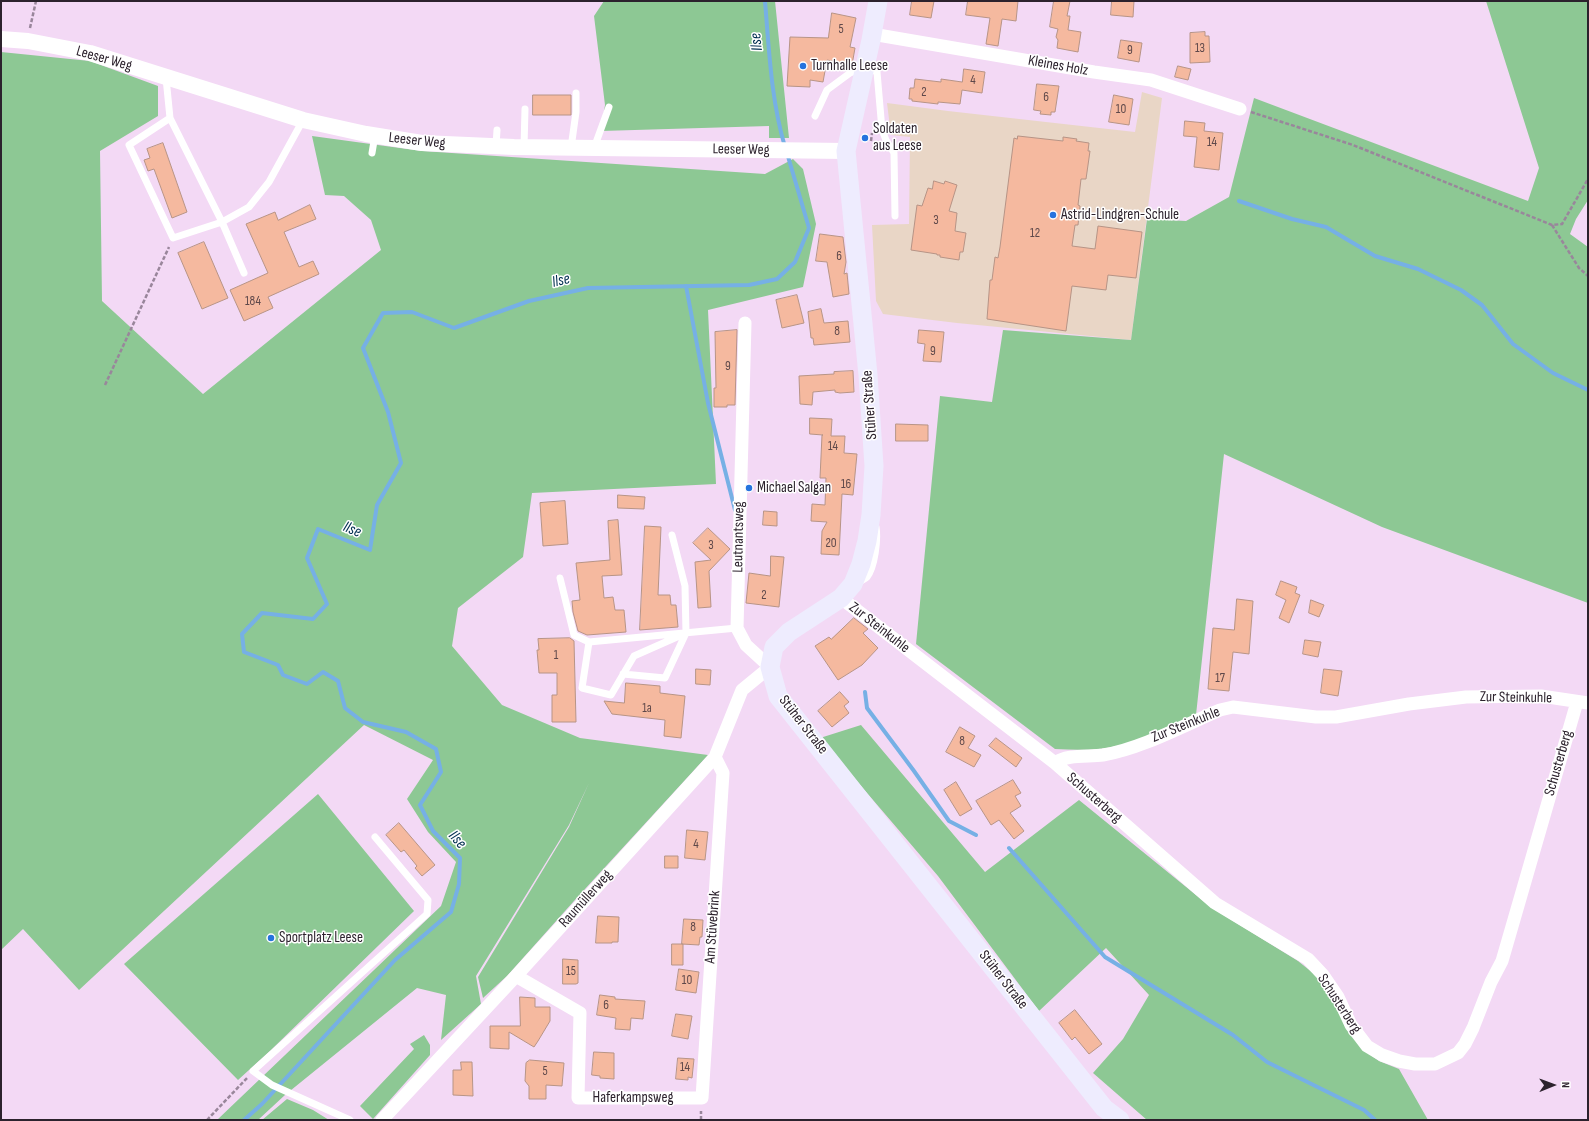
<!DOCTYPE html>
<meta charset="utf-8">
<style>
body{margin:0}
#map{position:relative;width:1589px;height:1121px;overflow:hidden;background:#f3d9f5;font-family:"Sofia Sans Condensed",sans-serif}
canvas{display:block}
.frame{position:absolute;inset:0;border:2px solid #2c222d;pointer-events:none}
.north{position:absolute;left:1533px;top:1065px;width:40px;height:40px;-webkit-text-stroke:3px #fff;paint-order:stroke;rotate:89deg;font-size:11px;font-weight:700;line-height:16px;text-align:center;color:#2c222d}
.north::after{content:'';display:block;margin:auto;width:14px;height:18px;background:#2c222d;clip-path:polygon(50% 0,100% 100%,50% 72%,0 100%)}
</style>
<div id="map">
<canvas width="1589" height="1121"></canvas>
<div class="frame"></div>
<div class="north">N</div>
</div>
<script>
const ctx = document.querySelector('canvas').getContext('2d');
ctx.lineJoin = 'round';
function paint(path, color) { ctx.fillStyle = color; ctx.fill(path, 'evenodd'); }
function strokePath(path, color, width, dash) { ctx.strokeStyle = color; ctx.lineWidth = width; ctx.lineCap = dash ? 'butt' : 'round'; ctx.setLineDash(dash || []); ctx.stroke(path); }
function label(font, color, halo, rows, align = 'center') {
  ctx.font = font + ' "Sofia Sans Condensed",sans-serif'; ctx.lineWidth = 3; ctx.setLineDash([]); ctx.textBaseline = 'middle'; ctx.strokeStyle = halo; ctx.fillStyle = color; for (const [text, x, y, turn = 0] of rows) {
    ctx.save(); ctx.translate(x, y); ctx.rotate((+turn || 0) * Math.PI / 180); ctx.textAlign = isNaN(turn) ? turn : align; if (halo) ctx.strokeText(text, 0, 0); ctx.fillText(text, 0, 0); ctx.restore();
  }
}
paint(new Path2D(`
 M1142,92L1162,98L1131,340L957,323L883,314L876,301L872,225L909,224L910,137L891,135L887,103L948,111L1135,132Z`), '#e9d6c6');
paint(new Path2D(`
 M604,1H775L789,138H769V126L601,131L605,105L594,16Z
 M1486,1H1588V200L1576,219L1570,234L1588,247V603L1382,527L1224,454L1196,715C1170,726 1144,740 1117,746C1097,751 1075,750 1055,749L916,644L940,396L992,402L1003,330L1131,340L1147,219L1186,221L1229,197L1254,98L1528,201L1539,168Z
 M1,52L90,61L158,86V116L100,151L102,301L203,394L381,250L371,220L344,196L325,195L312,136L422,151L765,174L793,159L803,169L816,224L803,287L708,310L716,484L532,493L523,557L458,608L452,646L502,705L580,738L708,755L574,901L507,976L483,998L478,977L569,827L589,783L569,825L476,976L481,1004L441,1040L446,995L417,988L285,1095L258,1120H217L441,906L456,862L428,832L407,799L433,760L364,725L79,990L23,929L1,950Z
 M861,725L985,872L1079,800L1212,908L1298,961L1318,977L1365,1051L1379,1061L1399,1069L1428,1120H1147L1093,1073L1123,1039L1149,995L1106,948L1039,1011L938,876L820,738Z
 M318,794L414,911L271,1050L238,1080L124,964Z
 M424,1035L430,1045V1055L373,1119L360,1106L414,1049L410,1044Z
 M287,1099L313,1110L329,1120H262Z`), '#8dc894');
strokePath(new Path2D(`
 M765,1C769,49 771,100 785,147
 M1239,201L1292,219L1326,227L1375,256L1418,269L1461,290L1482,305L1513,344L1553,373L1588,390
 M686,286L708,403L735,510
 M865,692L867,708L914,771L949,821L976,835
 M1009,848L1105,957L1233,1035L1267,1062L1364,1110L1375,1120
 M244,1120L262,1104L395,960L451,912L459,884L460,858L433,831L420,805L441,772L436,749L406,732L363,722L345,708L338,681L323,672L307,684L283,675L278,665L244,652L242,634L262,613L313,619L327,604L307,558L318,529L370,550L377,505L401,463L388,412L363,348L383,313L412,312L454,328L529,301L588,288L749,285L777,279L795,262L809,228L787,153`), '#76b0e5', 4);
const building = new Path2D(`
 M912,1H934L931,18L910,15Z
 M968,1H1018L1016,21L1002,19L998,46L986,44L990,18L966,15Z
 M1054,1H1070L1067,16H1070L1068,30L1081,32L1078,52L1057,48L1058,40L1056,37L1058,29L1050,27Z
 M1112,1H1134L1133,17L1111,15Z
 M832,13L856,18L850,47L855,48L852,65L827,60L823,82L810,80V87L787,86L790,37L828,38Z
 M1205,32V36H1209L1210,62L1190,63V33Z
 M1121,40L1142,43L1139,62L1118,58Z
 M1178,66L1191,69L1188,80L1175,77Z
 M964,69L985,72L982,93L962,90L960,104L938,102V104L912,101V99H909L910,88H914L915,79L941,82V79L962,82Z
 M1037,84L1059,86L1055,112H1051V115L1040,114L1041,111L1034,110Z
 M533,95H571V115H533Z
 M1114,95L1133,99L1129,125L1109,122Z
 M1185,121L1205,123L1204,131L1223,133L1219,170L1194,167L1197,137L1184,136Z
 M1018,136L1063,141V137L1077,139L1076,141L1089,143L1088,151H1090L1086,179H1081L1078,205L1080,206L1078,225H1075L1072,246L1095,249L1098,226L1142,232L1136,278L1108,275L1106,290L1072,286L1066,331L987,319L990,280H992L995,257L998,258L1000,247L1014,138L1017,139Z
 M163,143L187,212L172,218L154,169L148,171L144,160L150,158L147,149Z
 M934,181L944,184L945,181L957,185L949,211L957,213L955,231L966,233L963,252H960L959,260L940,257V255H937V254L911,250L917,205L922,206L928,188L932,189Z
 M310,205L316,219L284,232L299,267L313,261L319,274L268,297L273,308L244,321L230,290L268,273L246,224L275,212L278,220Z
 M820,234L843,237L846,262L844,274L847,273L849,294L833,297L827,262L816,261Z
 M204,242L228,298L202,309L178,253Z
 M797,295L804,323L782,328L776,300Z
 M821,309L824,323L848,321L850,342L814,345L813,338H811L808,312Z
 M737,330L735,405H727V407H714V388H716L715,332Z
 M919,330L944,332L941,362L923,361L925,344L918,343Z
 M853,371L854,392L840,393L835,392V390L813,392L812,405L800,404L799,376L834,374V372Z
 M810,418L832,419L831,436H845L844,453L857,454L853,495L842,494L839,555L821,554L822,531L827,522L811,521L812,504L825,505L826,478H820L822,435H823L810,434Z
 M896,424L928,425V441H896Z
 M618,495L645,497L644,509L618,508Z
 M565,501L568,544L543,546L540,503Z
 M764,511L777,512V526L763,525Z
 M618,520L622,575L602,576L604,598L613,597L615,610H624L626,632L587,635L578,631L573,612L572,601L580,600L576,563L610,560L608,521Z
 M645,526L661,527L658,595H670L671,605H676L678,627L640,630Z
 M708,528L730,549L709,571L711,607L698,608L695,562L711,560L693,543Z
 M771,556L784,557L779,607L746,603L749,573L770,576Z
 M1281,581L1297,587L1295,593L1300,595L1289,623L1279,618L1286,600L1276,595Z
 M1237,599L1253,601L1249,654L1233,652L1229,691L1208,689L1213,628L1234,630Z
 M1311,600L1324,605L1319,617L1309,613Z
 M854,618L868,629L863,633L878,648L862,665L838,680L815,646L829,637L831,639Z
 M570,638L574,641L576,722H552V695H557V673H539L537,650H539L538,639Z
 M1305,640L1321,642L1318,657L1303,654Z
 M696,669L711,670L710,685L696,684Z
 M1324,669L1342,671L1338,696L1321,693Z
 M626,683L660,686V693L685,696L681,738L664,736L665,720L612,714L604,701L624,703Z
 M840,692L849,702L844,706L849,713L832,727L818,711Z
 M960,727L975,736L968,748L981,755L974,767L946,752Z
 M996,738L1022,758L1016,767L989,746Z
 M1013,780L1021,793L1015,796L1021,806L1010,813L1024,831L1014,839L999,820L991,825L976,801Z
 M956,782L972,809L960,816L944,790Z
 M399,823L435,865L422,876L415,868L417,866L404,850L401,852L386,835Z
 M687,830L708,832L705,860L685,858Z
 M665,856H678V868H665Z
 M598,916L619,917L618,942H612V943H596Z
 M684,919L703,920L702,937H700L699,945L682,944Z
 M672,944H683V965H672Z
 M563,959L578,960V983L576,984H563Z
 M679,969L699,972L696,993L676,990Z
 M600,995L615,997V999L645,1001L643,1019L631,1018L630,1030L615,1029L616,1018L597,1015Z
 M520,997L535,998V1007H550V1021L538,1041L534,1047L509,1032V1049L490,1048V1026H520Z
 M1075,1010L1102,1044L1089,1054L1075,1037L1072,1040L1059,1023Z
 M676,1014L692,1016L688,1039L672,1036Z
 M594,1052L614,1053V1079L600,1078V1076L592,1075Z
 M678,1058L694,1059L692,1078L688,1077V1080L676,1079Z
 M530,1060L564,1063L562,1086L546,1085V1099H529V1086L525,1081L526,1063Z
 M461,1062H472L473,1096L453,1095V1070H461Z`);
paint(building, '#f5b99f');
strokePath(building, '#b79486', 1);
strokePath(new Path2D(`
 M30,28L36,1
 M1251,112L1353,145L1552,225L1562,224L1588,179
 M871,141L872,133
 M1552,225L1579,268L1588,276
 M105,385L169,247
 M207,1120L248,1077
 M701,1120V1111`), '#99869b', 2.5, [4, 2]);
strokePath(new Path2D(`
 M166,78L170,118L129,145L173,238L222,222L170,118
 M815,116L827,90L850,73L865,67L877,72L882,130L886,140L894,153L895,216
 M496,146L497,130
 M524,147L525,109
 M571,148L576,112V93
 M594,148L609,107
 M372,153L375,135
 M244,273L222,222L249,207L269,182L303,120
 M560,578L574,635L589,642L737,628
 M859,582C861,581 865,579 867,577C875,567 878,539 876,527
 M589,642L582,688L611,695L634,656L686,633L685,586L672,535
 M623,674L665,678L686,633
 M350,1120L272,1085L253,1071L427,914L428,900L375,837`), '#fff', 7);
strokePath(new Path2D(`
 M872,34L1094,72L1151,80L1240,109
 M841,598L1055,763L1215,903L1308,959L1323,975L1338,997L1351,1025L1367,1046L1382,1055L1399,1061L1415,1064H1435L1458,1053L1465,1044L1473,1028L1491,982L1502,961L1577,702
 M1055,763C1067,754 1088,757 1103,755C1140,749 1185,725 1220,710L1233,707L1316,717H1336L1409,704L1466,697L1541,696L1588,703
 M516,976L580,1013L578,1098H702L723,773L715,757
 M382,1120L516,976L715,757L742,690L770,667L746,645L737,628L745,323`), '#fff', 13);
strokePath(new Path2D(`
 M1,39L28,41L90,53L303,120L366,134L422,143L514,147L846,151`), '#fff', 16);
strokePath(new Path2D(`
 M878,1L871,40L846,151L868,375L874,466L871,515L867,541L861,564L853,584L841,598L789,632L774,647L770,667L778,696L1104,1108L1120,1120`), '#eeecfe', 19);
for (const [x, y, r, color] of [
 [803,66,4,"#2573de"],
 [865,138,4,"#2573de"],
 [1053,215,4,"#2573de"],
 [749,488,4,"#2573de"],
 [271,938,4,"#2573de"]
]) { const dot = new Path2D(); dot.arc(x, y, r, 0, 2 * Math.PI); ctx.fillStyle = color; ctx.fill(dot); strokePath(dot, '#fff', 1.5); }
label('13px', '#5e484a', null, [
 ["5",841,30],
 ["13",1200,49],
 ["9",1130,51],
 ["4",973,81],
 ["2",924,93],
 ["6",1046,98],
 ["10",1121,110],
 ["14",1212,143],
 ["3",936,221],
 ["12",1035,234],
 ["6",839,257],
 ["184",253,302],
 ["8",837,332],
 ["9",933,352],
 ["9",728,367],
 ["14",833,447],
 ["16",846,485],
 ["20",831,544],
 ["3",711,546],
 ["2",764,596],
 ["1",556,656],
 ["17",1220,679],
 ["1a",647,709],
 ["8",962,742],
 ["4",696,845],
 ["8",693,928],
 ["15",571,972],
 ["10",687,981],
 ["6",606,1006],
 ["14",685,1068],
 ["5",545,1072]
]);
label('15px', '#2c222d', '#fff', [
 ["Leeser Weg",104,59,16],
 ["Kleines Holz",1058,66,10],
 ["Leeser Weg",417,141,6],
 ["Leeser Weg",741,150,1],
 ["Stüher Straße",870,405,-94],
 ["Leutnantsweg",739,537,-89],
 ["Zur Steinkuhle",879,628,38],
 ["Zur Steinkuhle",1516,698,1],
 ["Stüher Straße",803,725,52],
 ["Zur Steinkuhle",1186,725,-22],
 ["Schusterberg",1559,763,-74],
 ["Schusterberg",1094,798,41],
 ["Raumüllerweg",586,899,-48],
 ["Am Stüvebrink",713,927,-86],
 ["Stüher Straße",1003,980,52],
 ["Schusterberg",1339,1004,57],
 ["Haferkampsweg",633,1098]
]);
label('15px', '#2c222d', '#fff', [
 ["Turnhalle Leese",811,66],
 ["Soldaten",873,129],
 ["aus Leese",873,146],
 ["Astrid-Lindgren-Schule",1061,215],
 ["Michael Salgan",757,488],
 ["Sportplatz Leese",279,938]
], 'left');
label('italic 16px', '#002e50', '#fff', [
 ["Ilse",757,42,-96],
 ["Ilse",561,281,-13],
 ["Ilse",352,530,22],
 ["Ilse",457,840,48]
]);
</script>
